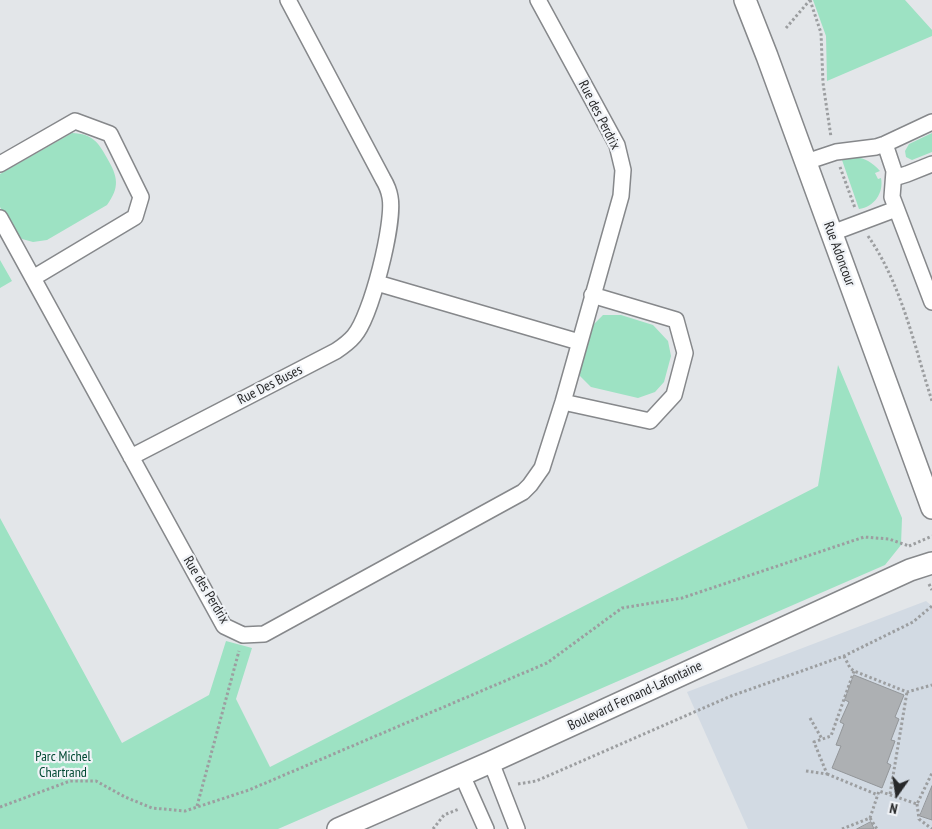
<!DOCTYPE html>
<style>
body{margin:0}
#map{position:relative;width:932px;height:829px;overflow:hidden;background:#e3e6e9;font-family:"PT Sans Narrow",sans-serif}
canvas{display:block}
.north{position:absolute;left:872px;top:769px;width:50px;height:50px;-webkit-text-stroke:4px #f0f3f7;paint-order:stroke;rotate:193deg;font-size:14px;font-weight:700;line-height:20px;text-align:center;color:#272829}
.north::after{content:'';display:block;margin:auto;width:18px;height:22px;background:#272829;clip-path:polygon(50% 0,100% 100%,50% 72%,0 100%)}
</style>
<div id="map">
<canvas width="932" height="829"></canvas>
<div class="north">N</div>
</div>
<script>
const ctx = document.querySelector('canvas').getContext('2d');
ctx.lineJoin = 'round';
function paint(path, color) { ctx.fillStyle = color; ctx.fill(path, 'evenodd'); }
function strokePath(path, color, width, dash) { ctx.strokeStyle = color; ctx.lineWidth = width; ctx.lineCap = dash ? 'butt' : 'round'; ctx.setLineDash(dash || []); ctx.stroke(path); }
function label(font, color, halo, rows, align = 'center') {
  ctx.font = font + ' "PT Sans Narrow",sans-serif'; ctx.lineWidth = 4.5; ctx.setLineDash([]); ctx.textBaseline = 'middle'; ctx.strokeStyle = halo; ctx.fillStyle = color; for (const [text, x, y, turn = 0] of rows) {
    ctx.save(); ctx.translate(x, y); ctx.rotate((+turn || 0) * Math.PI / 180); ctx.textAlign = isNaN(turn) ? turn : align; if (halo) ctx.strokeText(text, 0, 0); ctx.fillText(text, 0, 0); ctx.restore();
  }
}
paint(new Path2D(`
 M926,601L932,606V829H748L687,692Z`), '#d2dae3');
paint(new Path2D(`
 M813,0H905L932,30V36L827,81L826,36Z
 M72,133C93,134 98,142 107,158C118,177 120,187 107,205L47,240L33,242L22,239L13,231L0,207V174Z
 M932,133V152L912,160L906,157L905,151L909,144Z
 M854,157C865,158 872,162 880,171L875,173L878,179L881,178C884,193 874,207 859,209L842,160Z
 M0,260L12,281L0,288Z
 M603,315H621L653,325L668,341L671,356L664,382L655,392L638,398L591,387L580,376L578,362L588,330Z
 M838,365L902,518L901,545L885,565L278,829H0V518L122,743L209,695L226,641L252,648L236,699L270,767L818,486Z`), '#9de2c3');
const building = new Path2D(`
 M854,675L904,695L895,717L899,719L891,740L895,741L887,763L891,765L882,788L832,768L841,746L836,745L844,724L840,722L849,702L845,700Z
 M932,786V820L920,816Z
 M871,822L874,829H857Z`);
paint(building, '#adb0b3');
strokePath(building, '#939699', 1);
const street = new Path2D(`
 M885,144L894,171L892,197L932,302
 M806,162L836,152L876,147L885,144L932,122
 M0,164L75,121L110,134L141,197L135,217L33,278
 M894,178L907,174L932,164
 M0,218L224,626L243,635L264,634L523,492L530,485L542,468L563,402L621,196L623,170L617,145L538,0
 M832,233L896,209
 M377,283L579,342
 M563,402L650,421L674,395L685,353L676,320L592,295
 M131,457L336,351C342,347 349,342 354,336C371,317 395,222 390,197C389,191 386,184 383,179L288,0
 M491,762L517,829
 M462,775L486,829`);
const secondary = new Path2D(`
 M745,0L767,56L932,508
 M338,829L491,762L910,570L932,563`);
strokePath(street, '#86888b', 18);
strokePath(secondary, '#86888b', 24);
strokePath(new Path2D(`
 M810,0L821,33L823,83L831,137
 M786,28L810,0
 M840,167L855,208
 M868,236C902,285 914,345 932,401
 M909,546L932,536
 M929,584L932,590
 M844,656L850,668L854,671L907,692L932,685
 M810,718L822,739
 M806,771L827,774L814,742L831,736L854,671
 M827,774L878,795
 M518,784L536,781L731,696L844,656L913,622L932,606
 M890,794L907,692
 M917,804L919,819L932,829
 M197,806L239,651
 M0,807L70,781H96L125,797L152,808L185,811L249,790L547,663L622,608L682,598L864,537L889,539L909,546
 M870,818L877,829
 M433,829L444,815L459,809
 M842,829L870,818L879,791L917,804L932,773`), '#9c9ea0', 3, [2.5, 2.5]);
strokePath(street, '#fff', 15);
strokePath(secondary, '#fff', 21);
label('14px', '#272829', '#f0f3f7', [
 ["Rue des Perdrix",599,115,63],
 ["Rue Adoncour",839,254,70],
 ["Rue Des Buses",270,385,-27],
 ["Rue des Perdrix",206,590,59],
 ["Boulevard Fernand-Lafontaine",635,696,-25]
]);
label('14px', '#004832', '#f0f3f7', [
 ["Parc Michel",63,757],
 ["Chartrand",63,773]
]);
</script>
